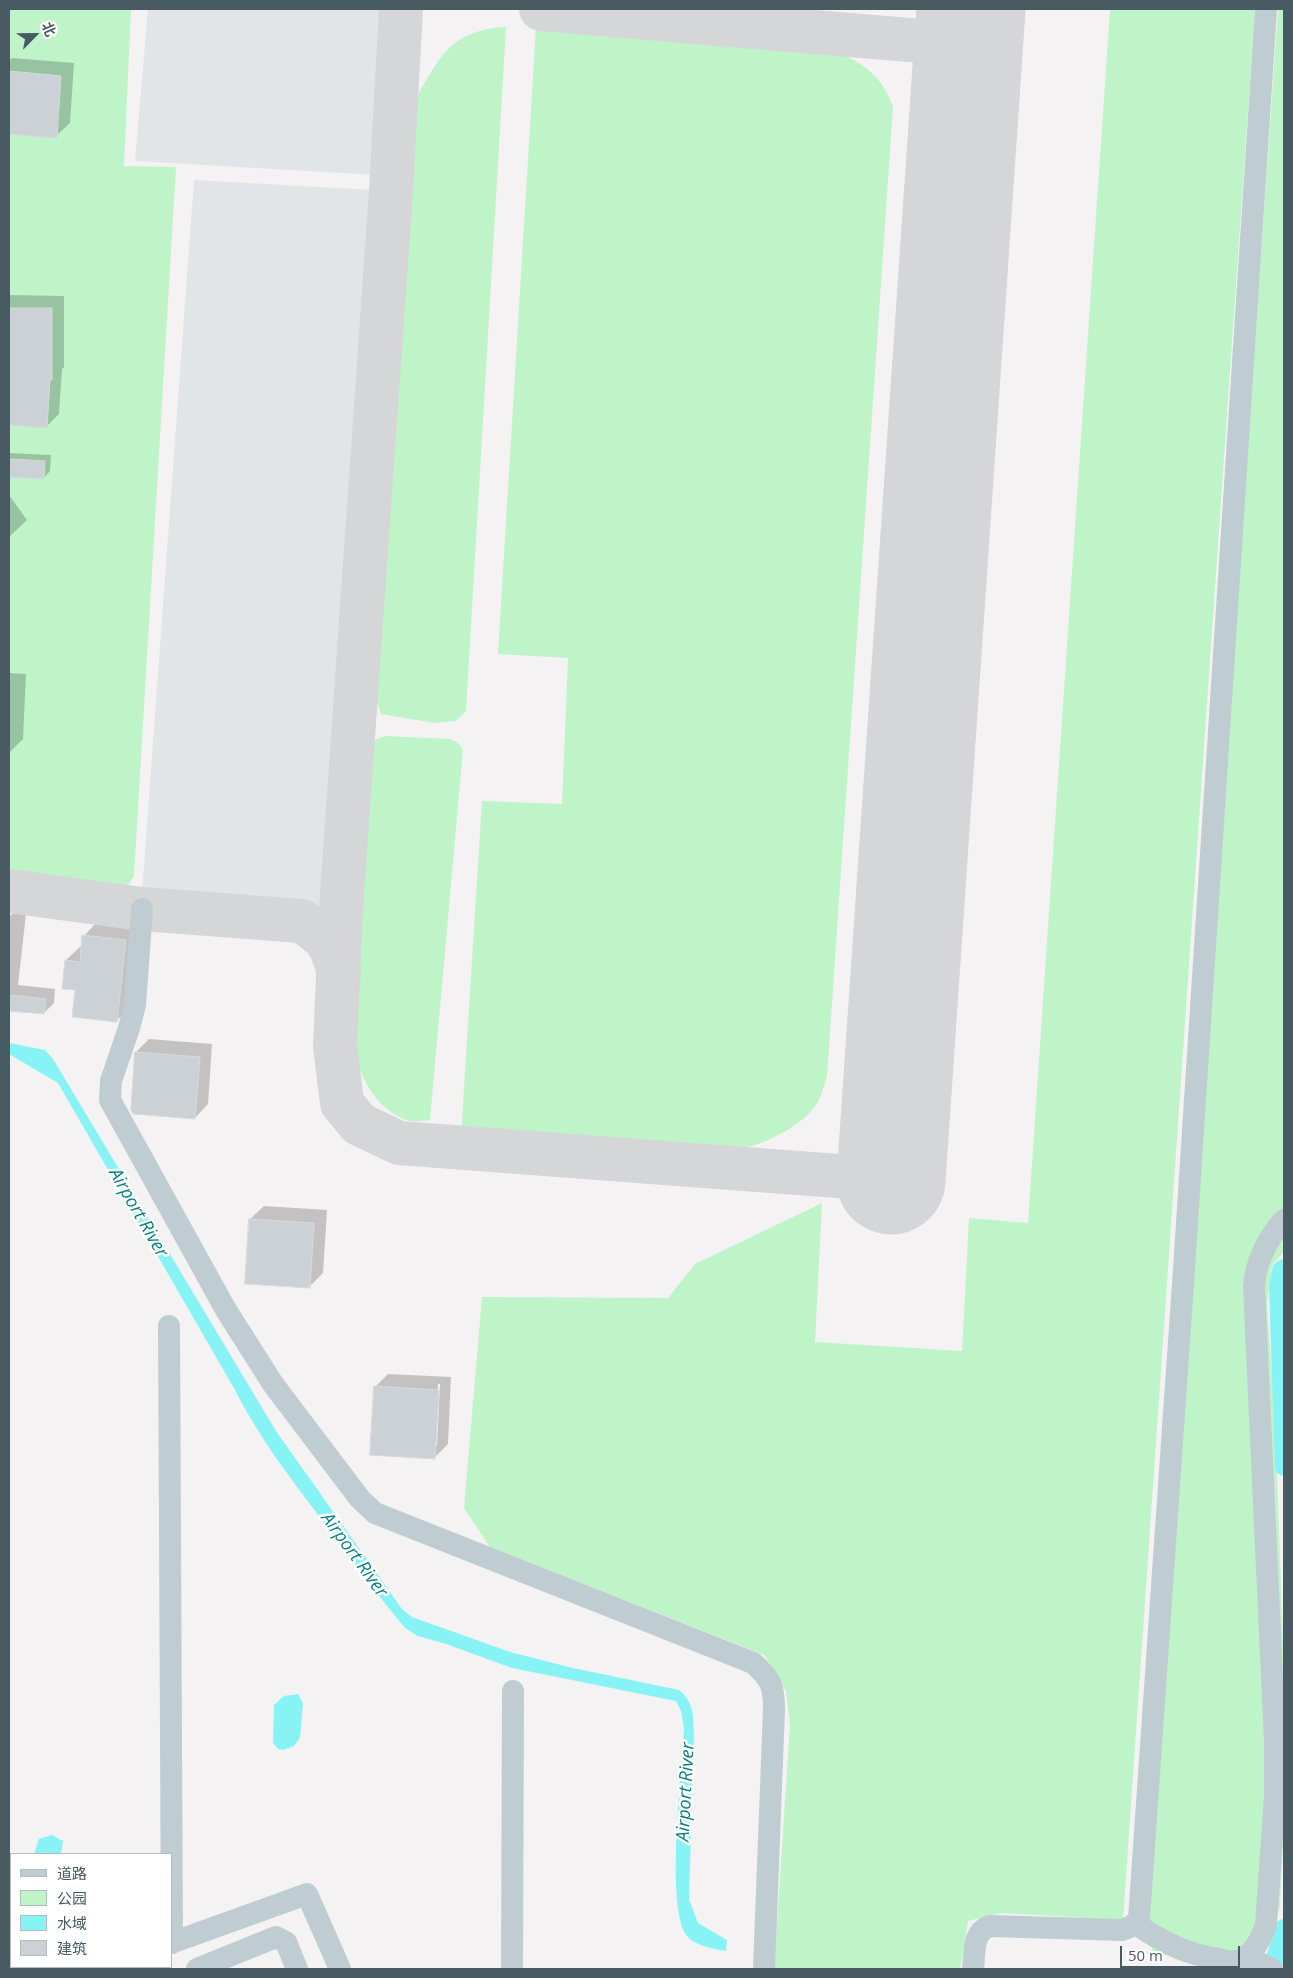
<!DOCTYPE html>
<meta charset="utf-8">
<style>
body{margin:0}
#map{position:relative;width:1293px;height:1978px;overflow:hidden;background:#f5f2f3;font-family:"Open Sans","Noto Sans SC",sans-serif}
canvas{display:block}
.frame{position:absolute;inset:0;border:10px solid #485b62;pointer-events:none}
.legend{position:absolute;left:10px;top:1853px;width:162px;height:115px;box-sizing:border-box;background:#fff;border:1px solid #b6bdc0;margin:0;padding:6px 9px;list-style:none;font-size:15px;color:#485b62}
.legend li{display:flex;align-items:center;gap:10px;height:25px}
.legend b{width:25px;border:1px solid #b6bdc0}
.north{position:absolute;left:10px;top:10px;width:50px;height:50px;-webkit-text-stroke:4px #fff;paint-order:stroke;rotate:67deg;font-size:14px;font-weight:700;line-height:20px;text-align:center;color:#485b62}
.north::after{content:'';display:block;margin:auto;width:18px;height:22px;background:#485b62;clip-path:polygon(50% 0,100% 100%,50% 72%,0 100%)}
.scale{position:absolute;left:1120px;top:1946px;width:120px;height:22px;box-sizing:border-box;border:2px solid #485b62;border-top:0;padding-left:6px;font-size:15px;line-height:18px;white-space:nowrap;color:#485b62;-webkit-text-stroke:4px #fff;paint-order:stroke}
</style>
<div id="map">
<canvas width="1293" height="1978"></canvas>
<div class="frame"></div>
<ul class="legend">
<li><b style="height:6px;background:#bfcdd3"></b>道路</li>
<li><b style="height:14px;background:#bff4c9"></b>公园</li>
<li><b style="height:14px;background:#88f3f5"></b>水域</li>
<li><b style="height:14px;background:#ccd1d5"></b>建筑</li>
</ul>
<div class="north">北</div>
<div class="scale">50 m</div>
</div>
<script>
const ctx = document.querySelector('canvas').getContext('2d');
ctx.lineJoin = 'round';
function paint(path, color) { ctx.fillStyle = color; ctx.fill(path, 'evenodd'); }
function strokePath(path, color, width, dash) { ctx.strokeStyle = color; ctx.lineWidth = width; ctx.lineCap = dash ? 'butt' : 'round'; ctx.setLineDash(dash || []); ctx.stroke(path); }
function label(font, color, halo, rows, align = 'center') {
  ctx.font = font + ' "Open Sans",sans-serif'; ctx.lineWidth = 5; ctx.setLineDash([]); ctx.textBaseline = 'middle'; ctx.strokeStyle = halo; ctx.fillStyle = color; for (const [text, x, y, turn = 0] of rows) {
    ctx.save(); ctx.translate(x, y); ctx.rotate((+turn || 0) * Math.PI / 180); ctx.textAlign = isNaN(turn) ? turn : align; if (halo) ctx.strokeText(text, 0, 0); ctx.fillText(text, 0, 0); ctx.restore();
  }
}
paint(new Path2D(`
 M148,9H385L377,175L135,161Z
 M194,180L391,191L341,909L142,893Z`), '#e1e5e7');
paint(new Path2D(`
 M9,9H131L124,166L176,167L134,876L129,884L116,888L9,875Z
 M1110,9H1255L1123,1920L1001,1913L968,1921L960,1969H774L790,1725L786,1691L764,1655L490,1547L464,1508L482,1297L668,1298L695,1264L822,1203L815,1342L962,1351L969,1218L1028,1223Z
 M1278,9H1284V1251L1272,1266L1267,1304L1275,1417L1284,1672V1816L1280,1907L1263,1956L1253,1965L1153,1954L1146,1915Z
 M506,27L466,711L456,721L434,723L381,714L376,701L418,95C441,53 454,30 506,27Z
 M536,27L835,51C864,64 882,75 893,107L827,1077C824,1085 822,1095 817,1103C805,1124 772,1140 749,1147L461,1136L482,801L562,804L568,658L498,654Z
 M385,736L450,739L459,744L463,750L430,1120C424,1120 416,1122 410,1121C380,1113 364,1084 355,1057L370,749L375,740Z`), '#bff4c9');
paint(new Path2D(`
 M9,1043L45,1050L53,1059L276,1431L402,1609L412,1617L510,1652L573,1668L679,1690C694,1702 693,1715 694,1733L689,1899L698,1923L727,1940L726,1951C715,1949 695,1946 687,1936C665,1909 682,1768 684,1728L681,1711L676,1701L512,1668L446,1644L418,1636L405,1628C375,1592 347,1554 319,1516C288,1475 258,1436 235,1390L58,1083L9,1054Z
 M298,1694L303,1703L300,1738L294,1746L283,1750L278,1749L273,1743L274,1705L284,1696Z
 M52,1835L63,1841L61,1854H34L39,1839Z`), '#88f3f5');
paint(new Path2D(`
 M12,58L74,63L70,123L56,136L9,133V61Z
 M9,295L64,296V367L62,369L59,414L47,426L9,424Z
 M9,453L51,455L50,471L44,478L9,476Z
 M9,495L27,520L9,537Z
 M9,673L26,674L23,739L10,752Z
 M13,913L26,914L18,985L55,989L54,1003L44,1013L9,1009V917Z
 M97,922L139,927L130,1007L116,1021L77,989L66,960L80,947H82L84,936Z
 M149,1039L212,1044L208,1104L195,1118L136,1052Z
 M264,1206L327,1210L323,1273L309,1287L250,1219Z
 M388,1374L451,1377L448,1444L434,1458L375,1387ZM438,1384H440L437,1445H434Z`), '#0003');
strokePath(new Path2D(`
 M1284,1268L1281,1270L1278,1287L1284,1467
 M1268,1969L1274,1962L1284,1928`), '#88f3f5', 18);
strokePath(new Path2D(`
 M401,9L391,191L341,909L335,1046L342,1103L359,1124L399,1143L891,1180
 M541,9L969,45
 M9,891L142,909L301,921C328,937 332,945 339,975`), '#d4d6d8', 44);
strokePath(new Path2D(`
 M891,1180L971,9`), '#d4d6d8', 109);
const building = new Path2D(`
 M9,71L61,76L57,138L9,134Z
 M9,308H52V380H50L47,428L9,425Z
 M9,459L45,461L44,479L9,477Z
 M82,935L126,940L117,1022L72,1017L75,990L62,989L65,960L80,962Z
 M9,995L46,999L44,1014L9,1011Z
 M135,1052L200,1057L195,1119L133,1114L131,1110Z
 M249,1219L314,1223L310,1288L245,1284Z
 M374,1386L439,1390L435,1459L370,1455Z`);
paint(building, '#ccd1d5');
strokePath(building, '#d6dade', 1);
strokePath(new Path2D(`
 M142,909L135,1005L129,1028L111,1081L110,1100L226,1310L273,1384L360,1499L375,1513L753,1663C771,1679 774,1686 774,1709L764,1969
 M169,1326L172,1943
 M9,1908L11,1909
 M1135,1923C1161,1942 1188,1955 1219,1959C1226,1961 1236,1962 1242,1959C1255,1952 1261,1938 1266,1925L1275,1796V1742L1254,1287C1255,1263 1268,1237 1284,1220
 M171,1943L307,1894L340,1969
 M1246,1956L1272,1969
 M197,1969L276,1937L286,1942L297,1969
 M512,1969L513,1691
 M973,1969C975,1952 972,1932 990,1926L1122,1930L1132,1926L1139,1919L1184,1269L1266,9`), '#bfcdd3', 22);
label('italic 18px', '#067f81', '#fff', [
 ["Airport River",138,1213,60],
 ["Airport River",354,1555,54],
 ["Airport River",686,1792,-87]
]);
</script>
